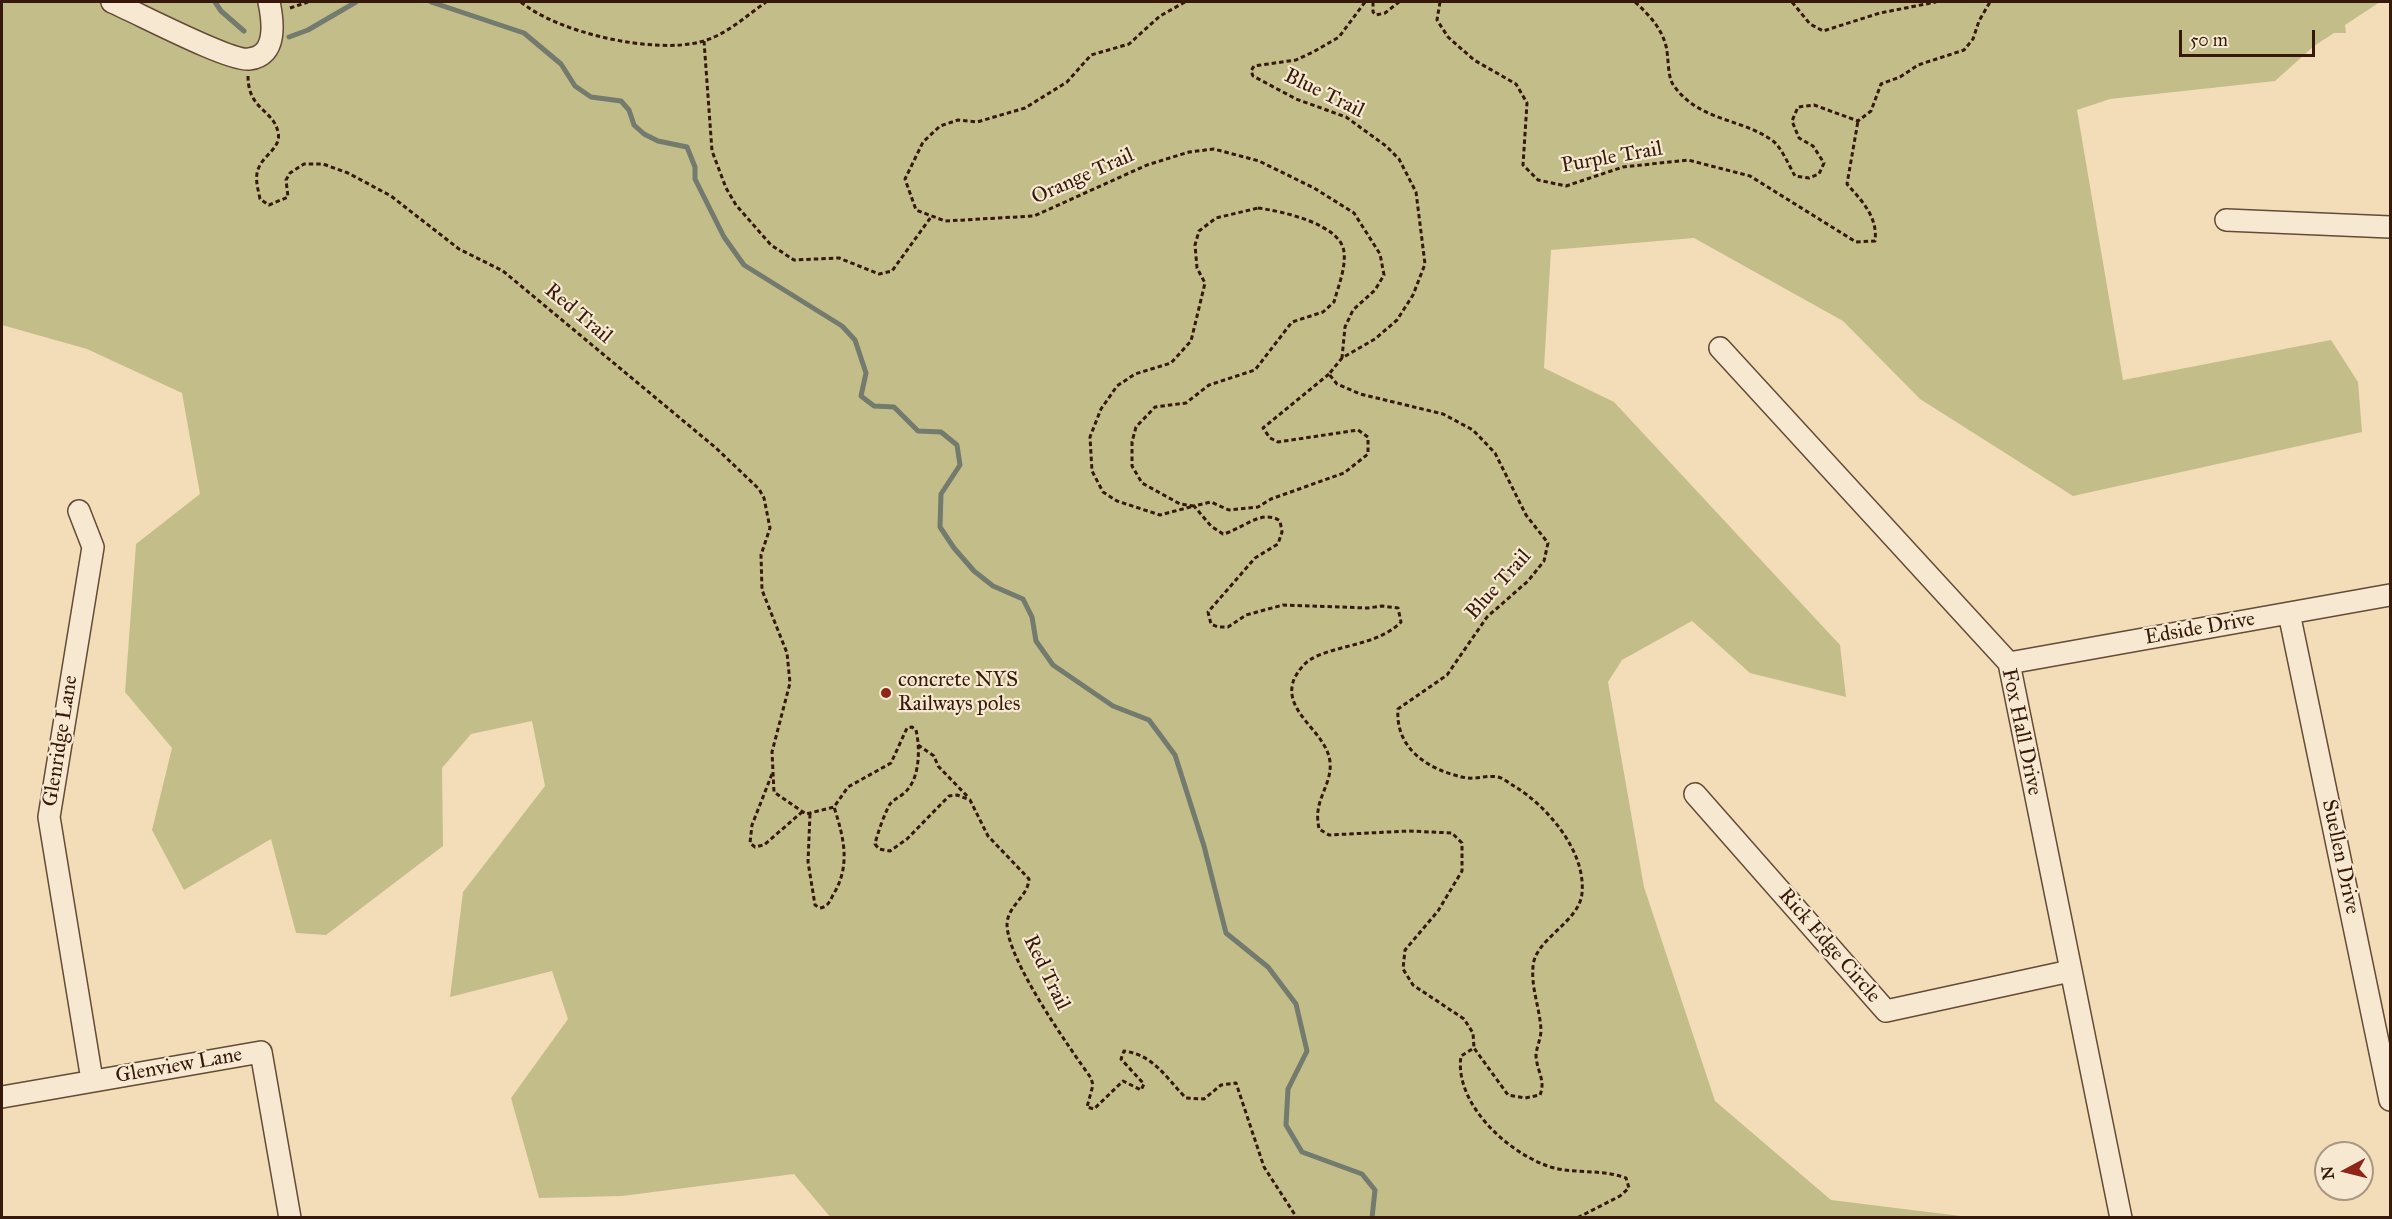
<!DOCTYPE html>
<style>
body{margin:0}
#map{position:relative;width:2392px;height:1219px;overflow:hidden;background:#f3ddb8;font-family:"IM FELL Great Primer",serif}
canvas{display:block}
.frame{position:absolute;inset:0;border:3px solid #36190a;pointer-events:none}
.north{position:absolute;left:2314px;top:1141px;width:60px;height:60px;box-sizing:border-box;background:#f7e9d1;border:2px solid #aa9681;border-radius:50%;rotate:263deg;font-size:16px;font-weight:700;line-height:24px;text-align:center;color:#36190a}
.north::after{content:'';display:block;margin:auto;width:21px;height:27px;background:#8f2418;clip-path:polygon(50% 0,100% 100%,50% 72%,0 100%)}
.scale{position:absolute;left:2179px;top:30px;width:136px;height:27px;box-sizing:border-box;border:3px solid #36190a;border-top:0;padding-left:8px;font-size:18px;line-height:21px;white-space:nowrap;color:#36190a;-webkit-text-stroke:4px #f7e9d1;paint-order:stroke}
</style>
<div id="map">
<canvas width="2392" height="1219"></canvas>
<div class="frame"></div>
<div class="north">N</div>
<div class="scale">50 m</div>
</div>
<script>
const ctx = document.querySelector('canvas').getContext('2d');
ctx.lineJoin = 'round';
function paint(path, color) { ctx.fillStyle = color; ctx.fill(path, 'evenodd'); }
function strokePath(path, color, width, dash) { ctx.strokeStyle = color; ctx.lineWidth = width; ctx.lineCap = dash ? 'butt' : 'round'; ctx.setLineDash(dash || []); ctx.stroke(path); }
function label(font, color, halo, rows, align = 'center') {
  ctx.font = font + ' "IM FELL Great Primer",serif'; ctx.lineWidth = 4.5; ctx.setLineDash([]); ctx.textBaseline = 'middle'; ctx.strokeStyle = halo; ctx.fillStyle = color; for (const [text, x, y, turn = 0] of rows) {
    ctx.save(); ctx.translate(x, y); ctx.rotate((+turn || 0) * Math.PI / 180); ctx.textAlign = isNaN(turn) ? turn : align; if (halo) ctx.strokeText(text, 0, 0); ctx.fillText(text, 0, 0); ctx.restore();
  }
}
paint(new Path2D(`
 M2,2H2380L2345,25L2346,33H2334L2314,46L2275,81L2110,99L2077,110L2123,380L2331,340L2358,382L2362,432L2073,496L1920,399L1843,321L1694,238L1551,250L1544,368L1614,402L1840,645L1846,697L1750,673L1692,621L1622,660L1608,682L1644,887L1715,1101L1831,1200L1969,1217L831,1218L794,1174L622,1196L539,1198L511,1098L568,1019L552,971L450,997L463,892L545,786L532,721L471,734L442,768L443,846L326,935L296,933L271,839L184,890L152,830L172,748L125,692L136,544L200,494L182,393L87,349L2,325Z`), '#c3be89');
strokePath(new Path2D(`
 M215,2L221,11L244,31
 M431,2L524,33L561,64L575,86L591,97L621,101L629,110L634,125L644,134L658,141L687,147L695,167V179L724,237L744,265L842,326L855,340L866,373L861,396L874,406L894,407L918,431L941,432L957,445L960,465L941,494L940,527L954,548L974,571L993,586L1023,599L1032,617L1036,641L1053,665L1113,706L1149,720L1175,755L1204,846L1226,933L1268,967L1296,1004L1307,1051L1288,1089L1286,1125L1302,1152L1362,1174L1375,1190L1372,1218
 M289,37L308,30L356,2`), '#737a6e', 5);
const street = new Path2D(`
 M112,2C136,12 230,62 249,59C278,56 273,21 269,2
 M2226,220L2390,227
 M1720,348L2009,663L2121,1218
 M79,511L93,547L49,817L92,1080
 M2289,613L2390,1100
 M2009,663L2390,595
 M1695,794L1886,1011L2070,971
 M2,1097L261,1052L290,1218`);
strokePath(street, '#654a36', 24);
strokePath(new Path2D(`
 M521,2C558,33 653,54 700,42C725,36 746,16 766,2
 M1185,2L1160,16L1129,44L1091,55L1067,82L1025,108L977,122L958,120L940,126L923,142L905,179L916,210L945,221L1034,216L1147,165L1189,152L1214,149L1259,161L1314,188L1354,213L1380,254L1384,275L1375,290L1353,310L1345,327L1342,358
 M1365,2L1339,37L1313,52L1296,60L1254,66L1251,71L1253,76L1296,99L1346,117L1386,146L1399,159L1416,192L1425,264L1413,295L1397,320L1375,339L1342,358L1329,374L1337,384L1360,394L1443,414L1473,430L1495,453L1526,515L1548,543L1544,561L1528,581L1487,617L1447,675L1398,709C1395,749 1429,771 1467,778C1477,779 1488,775 1498,777C1503,778 1509,783 1514,786C1547,806 1586,851 1582,893C1580,922 1534,939 1533,967C1531,988 1540,1009 1541,1030C1541,1039 1536,1048 1536,1056C1537,1072 1546,1080 1540,1095L1525,1098L1508,1095L1474,1048L1461,1056C1454,1102 1505,1150 1545,1165C1569,1175 1599,1168 1626,1178L1629,1188L1620,1196L1577,1218
 M1373,2V12L1376,15L1385,13L1399,2
 M1440,2L1437,20L1448,37L1474,60L1516,84L1527,103L1523,165L1538,180L1566,186L1623,167L1688,160L1750,176L1856,242L1875,241C1878,217 1862,201 1847,184L1858,121
 M1635,2C1649,15 1661,27 1666,46C1669,58 1667,77 1674,86C1700,122 1742,118 1773,141C1782,148 1789,166 1795,176L1809,178L1819,174L1824,163L1813,146L1799,138L1792,121L1798,107L1814,105L1858,121L1871,111L1881,84L1900,77L1918,65L1964,50L1973,39L1979,21L1990,2
 M1792,2L1810,24L1823,31L1880,13L1936,2
 M290,8L308,2
 M704,41L712,151L726,188L736,205L771,245L794,260L839,258L879,274L892,271L931,217
 M248,76C248,110 273,109 278,132C282,147 264,155 259,167C254,178 258,188 260,199L269,205L288,197L286,180L290,173L304,164H323L348,173L391,196L459,249L503,271L716,448L759,489L764,498L770,528L761,555L762,590L787,653L790,683L772,752L774,792L806,814L834,807L848,787L891,763L907,728L912,727L916,730C920,747 920,775 908,789C903,796 895,798 890,804C885,812 877,835 875,844L879,849L890,851L907,839L949,796L957,795L970,800L988,836L1029,879C1028,897 1008,905 1007,924C1007,960 1069,1047 1091,1078L1093,1085L1087,1107L1094,1109L1123,1081L1141,1090L1144,1084L1121,1059L1124,1051C1154,1055 1166,1078 1186,1098L1204,1099L1221,1085L1236,1083L1264,1167L1297,1218
 M1258,208C1281,211 1341,224 1344,252C1346,268 1338,287 1334,302L1323,312L1292,322L1255,370L1209,385L1186,403L1155,407L1136,427L1132,442V466L1142,483L1180,504L1194,506L1160,515L1117,501L1103,492L1092,471L1090,437L1101,409L1117,386L1135,374L1171,363L1191,341L1205,283L1197,268L1195,245L1199,231L1216,218Z
 M1329,374L1263,428L1270,438L1278,442L1358,430L1368,437V454L1344,473L1271,499L1258,507L1229,510L1211,502L1194,506L1211,526L1223,534C1241,530 1262,508 1280,521L1282,532L1278,544L1255,558L1208,612L1211,624L1218,627H1228L1246,615L1283,605L1368,608L1382,606L1398,608L1401,622C1379,644 1345,644 1317,656C1306,661 1301,667 1295,677C1279,711 1327,731 1330,762C1332,780 1320,794 1318,811C1317,816 1318,823 1319,829L1329,835L1409,831L1452,833L1462,843V871L1438,911L1405,950L1403,969L1413,985L1464,1019L1473,1033L1474,1048
 M918,745L934,756L938,766L968,797
 M772,774L752,825L750,843L755,847L764,845L802,812
 M810,814L808,862L815,905L820,908C828,907 830,901 833,895C851,866 844,838 834,807`), '#36190a', 3, [4.5, 3]);
strokePath(street, '#f7e9d1', 21);
for (const [x, y, r, color] of [
 [886,693,6,"#8f2418"]
]) { const dot = new Path2D(); dot.arc(x, y, r, 0, 2 * Math.PI); ctx.fillStyle = color; ctx.fill(dot); strokePath(dot, '#f7e9d1', 2); }
label('21px', '#36190a', '#f7e9d1', [
 ["Blue Trail",1324,94,26],
 ["Purple Trail",1612,158,-10],
 ["Orange Trail",1083,177,-24],
 ["Red Trail",578,314,40],
 ["Blue Trail",1499,585,-48],
 ["Edside Drive",2200,629,-10],
 ["Fox Hall Drive",2021,732,78],
 ["Glenridge Lane",61,741,-81],
 ["Suellen Drive",2340,857,78],
 ["Rick Edge Circle",1829,946,49],
 ["Red Trail",1046,973,64],
 ["Glenview Lane",179,1066,-10]
]);
label('21px', '#36190a', '#f7e9d1', [
 ["concrete NYS",898,681],
 ["Railways poles",898,705]
], 'left');
</script>
